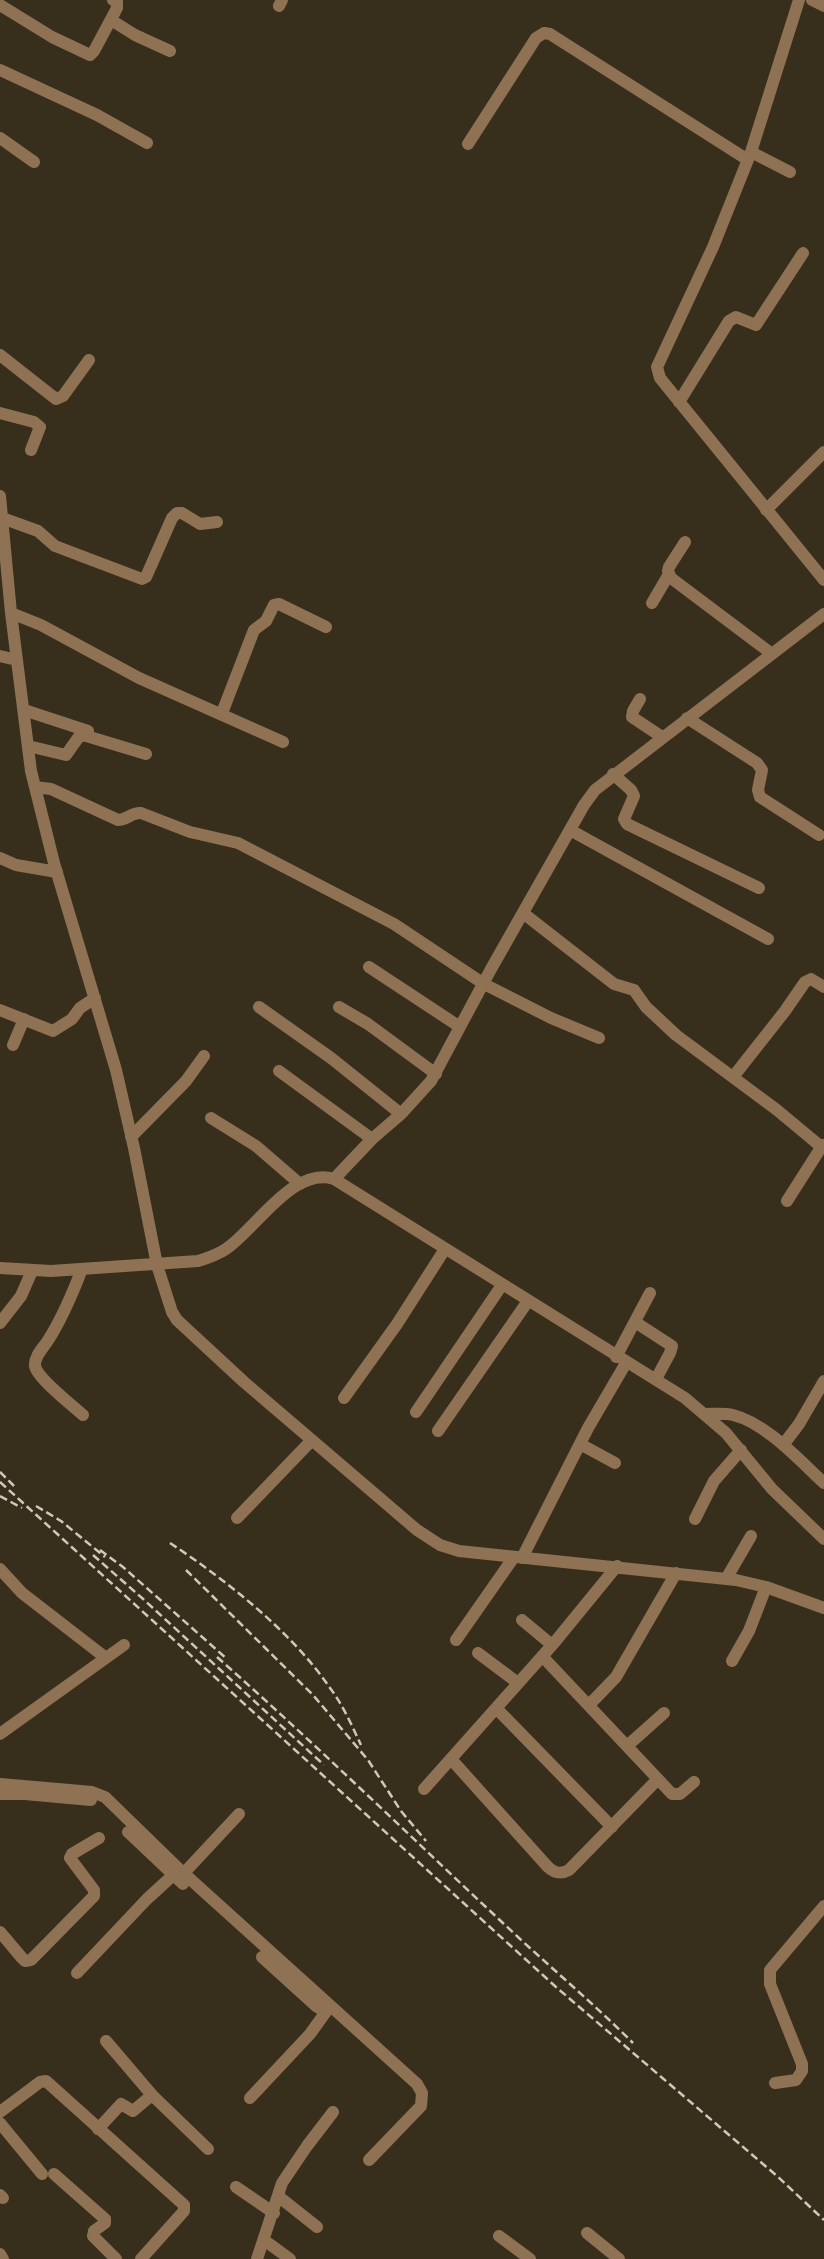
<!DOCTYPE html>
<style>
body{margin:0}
canvas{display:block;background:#372f1b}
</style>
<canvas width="824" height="2259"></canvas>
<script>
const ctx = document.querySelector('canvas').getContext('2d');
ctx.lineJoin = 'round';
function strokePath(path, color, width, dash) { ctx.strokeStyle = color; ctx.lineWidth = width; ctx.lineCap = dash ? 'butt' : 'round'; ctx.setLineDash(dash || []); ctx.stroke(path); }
strokePath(new Path2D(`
 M799,0L751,152L713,247L657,367L660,378L824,580
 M812,0L824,6
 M0,5L52,37L90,55L94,51L117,8V2L113,0
 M279,6L282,0
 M111,20L135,35L170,51
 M0,70L97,115L147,143
 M0,138L34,162
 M468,144L536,38L544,33L550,34L748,160
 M751,152L790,172
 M0,355L56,399L63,396L89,360
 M679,402L729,321L736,317L756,325L803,253
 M0,413L34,422L40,427L31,450
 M0,496L11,613L31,771L54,863L116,1070L134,1148L157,1265L172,1312L177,1320L244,1382L417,1530L440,1545L459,1551L736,1580L766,1587L824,1608
 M766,510L824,452
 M2,518L38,531L55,546L142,579L146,577L172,518L177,513H182L200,524L217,522
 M685,542L669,567L668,571L671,578L772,654
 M652,603L669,574
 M11,613L41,625L139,678L283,742
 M0,656L17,660
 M640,699L633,711L632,717L662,737
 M24,710L88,731
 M222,713L254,630L266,621L274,605L279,604L326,627
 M687,718L757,763L762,770L758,790L760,797L819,835
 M28,746L66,755L78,738L83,735L146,754
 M613,774L631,790L634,796L624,819L627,824L759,888
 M35,787L51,789L118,820C127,820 132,812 141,813L190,832L238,843L394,924L484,984L551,1018L599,1038
 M570,830L768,939
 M0,858L16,865L57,872
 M523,913L614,984L634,990L646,1007L676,1035L777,1110L819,1145H824
 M369,967L460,1027
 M259,1007L331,1058L401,1114
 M339,1007L368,1024L436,1074
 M0,1010L53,1031L72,1019L80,1008L95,998
 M13,1045L24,1019
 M279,1071L372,1139
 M733,1077L785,1011L805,982L811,979L824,987
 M211,1118L256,1146L300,1184
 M131,1137L186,1081L204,1056
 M334,1179L372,1139L401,1114L431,1081L491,969L584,805L595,790L824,614
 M787,1201L822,1146
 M0,1268L51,1271L198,1261C208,1258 217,1255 226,1249C256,1229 293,1166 334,1179L685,1398L726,1433L772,1489L824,1539
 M82,1269C72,1295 62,1319 47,1342C42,1349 34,1357 35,1366C37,1378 73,1406 83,1415
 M635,1322L672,1346L670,1353L656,1379
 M0,1323L21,1296L32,1271
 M616,1357L650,1293
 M344,1398L397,1324L445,1249
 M416,1412L502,1285
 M705,1414C715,1414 724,1413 733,1415C766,1423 800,1461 824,1483
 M438,1431L528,1301
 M580,1444L615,1463
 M783,1445L799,1424L824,1381
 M237,1518L312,1440
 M695,1519L714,1481L741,1450
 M522,1558L588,1428L626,1363
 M0,1569L22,1593L106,1658
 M726,1579L751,1536
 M522,1620L552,1645
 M456,1640L514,1557
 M478,1653L518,1683
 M542,1656L672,1794H680L694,1782
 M732,1661L749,1631L766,1587
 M589,1705L616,1677L676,1573
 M496,1708L612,1827
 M0,1734L124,1645
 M627,1746L664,1713
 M451,1759L547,1866C554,1873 560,1875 569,1870L658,1779
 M0,1784L92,1792L105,1797L179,1869L417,2084L422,2093L421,2106L369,2160
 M424,1789L554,1643L617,1566
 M0,1794H25L91,1800
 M128,1832L183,1884
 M0,1932L22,1958L25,1961L31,1960L94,1896V1890L70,1858L72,1854L99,1838
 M262,1957L316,2006L321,2009L332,2008
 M77,1973L147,1899L170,1878L184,1873L239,1814
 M106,2041L152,2095
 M775,2083L796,2080L802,2071V2064L770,1984V1970L824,1906
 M250,2098L310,2034L328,2009
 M0,2112L40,2082L46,2081L184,2205V2211L141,2259
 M0,2123L42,2174
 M98,2129L121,2104L133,2111L152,2095L208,2149
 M54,2174L105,2219V2223L94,2231L93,2236L116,2259
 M236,2187L274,2213
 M0,2195L3,2198
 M278,2196L317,2227
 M587,2233L619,2259
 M499,2236L530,2259
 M264,2240L290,2259
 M0,2254L3,2259
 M257,2259L282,2183L307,2146L333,2112`), '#8f7253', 12);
strokePath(new Path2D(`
 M0,1472L14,1486
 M0,1482L556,1987L777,2176L824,2220
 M0,1496L22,1508
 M36,1506L61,1521L105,1557
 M170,1543C226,1580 292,1632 330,1688C343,1705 352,1726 361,1745
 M100,1550L123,1567L227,1659
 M93,1555L142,1598L324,1765
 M186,1570L313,1695L368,1760L401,1811L426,1841
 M217,1657C320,1748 418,1844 519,1938C557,1973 596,2006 633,2043`), '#cec9bb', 2.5, [8, 4]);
</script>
